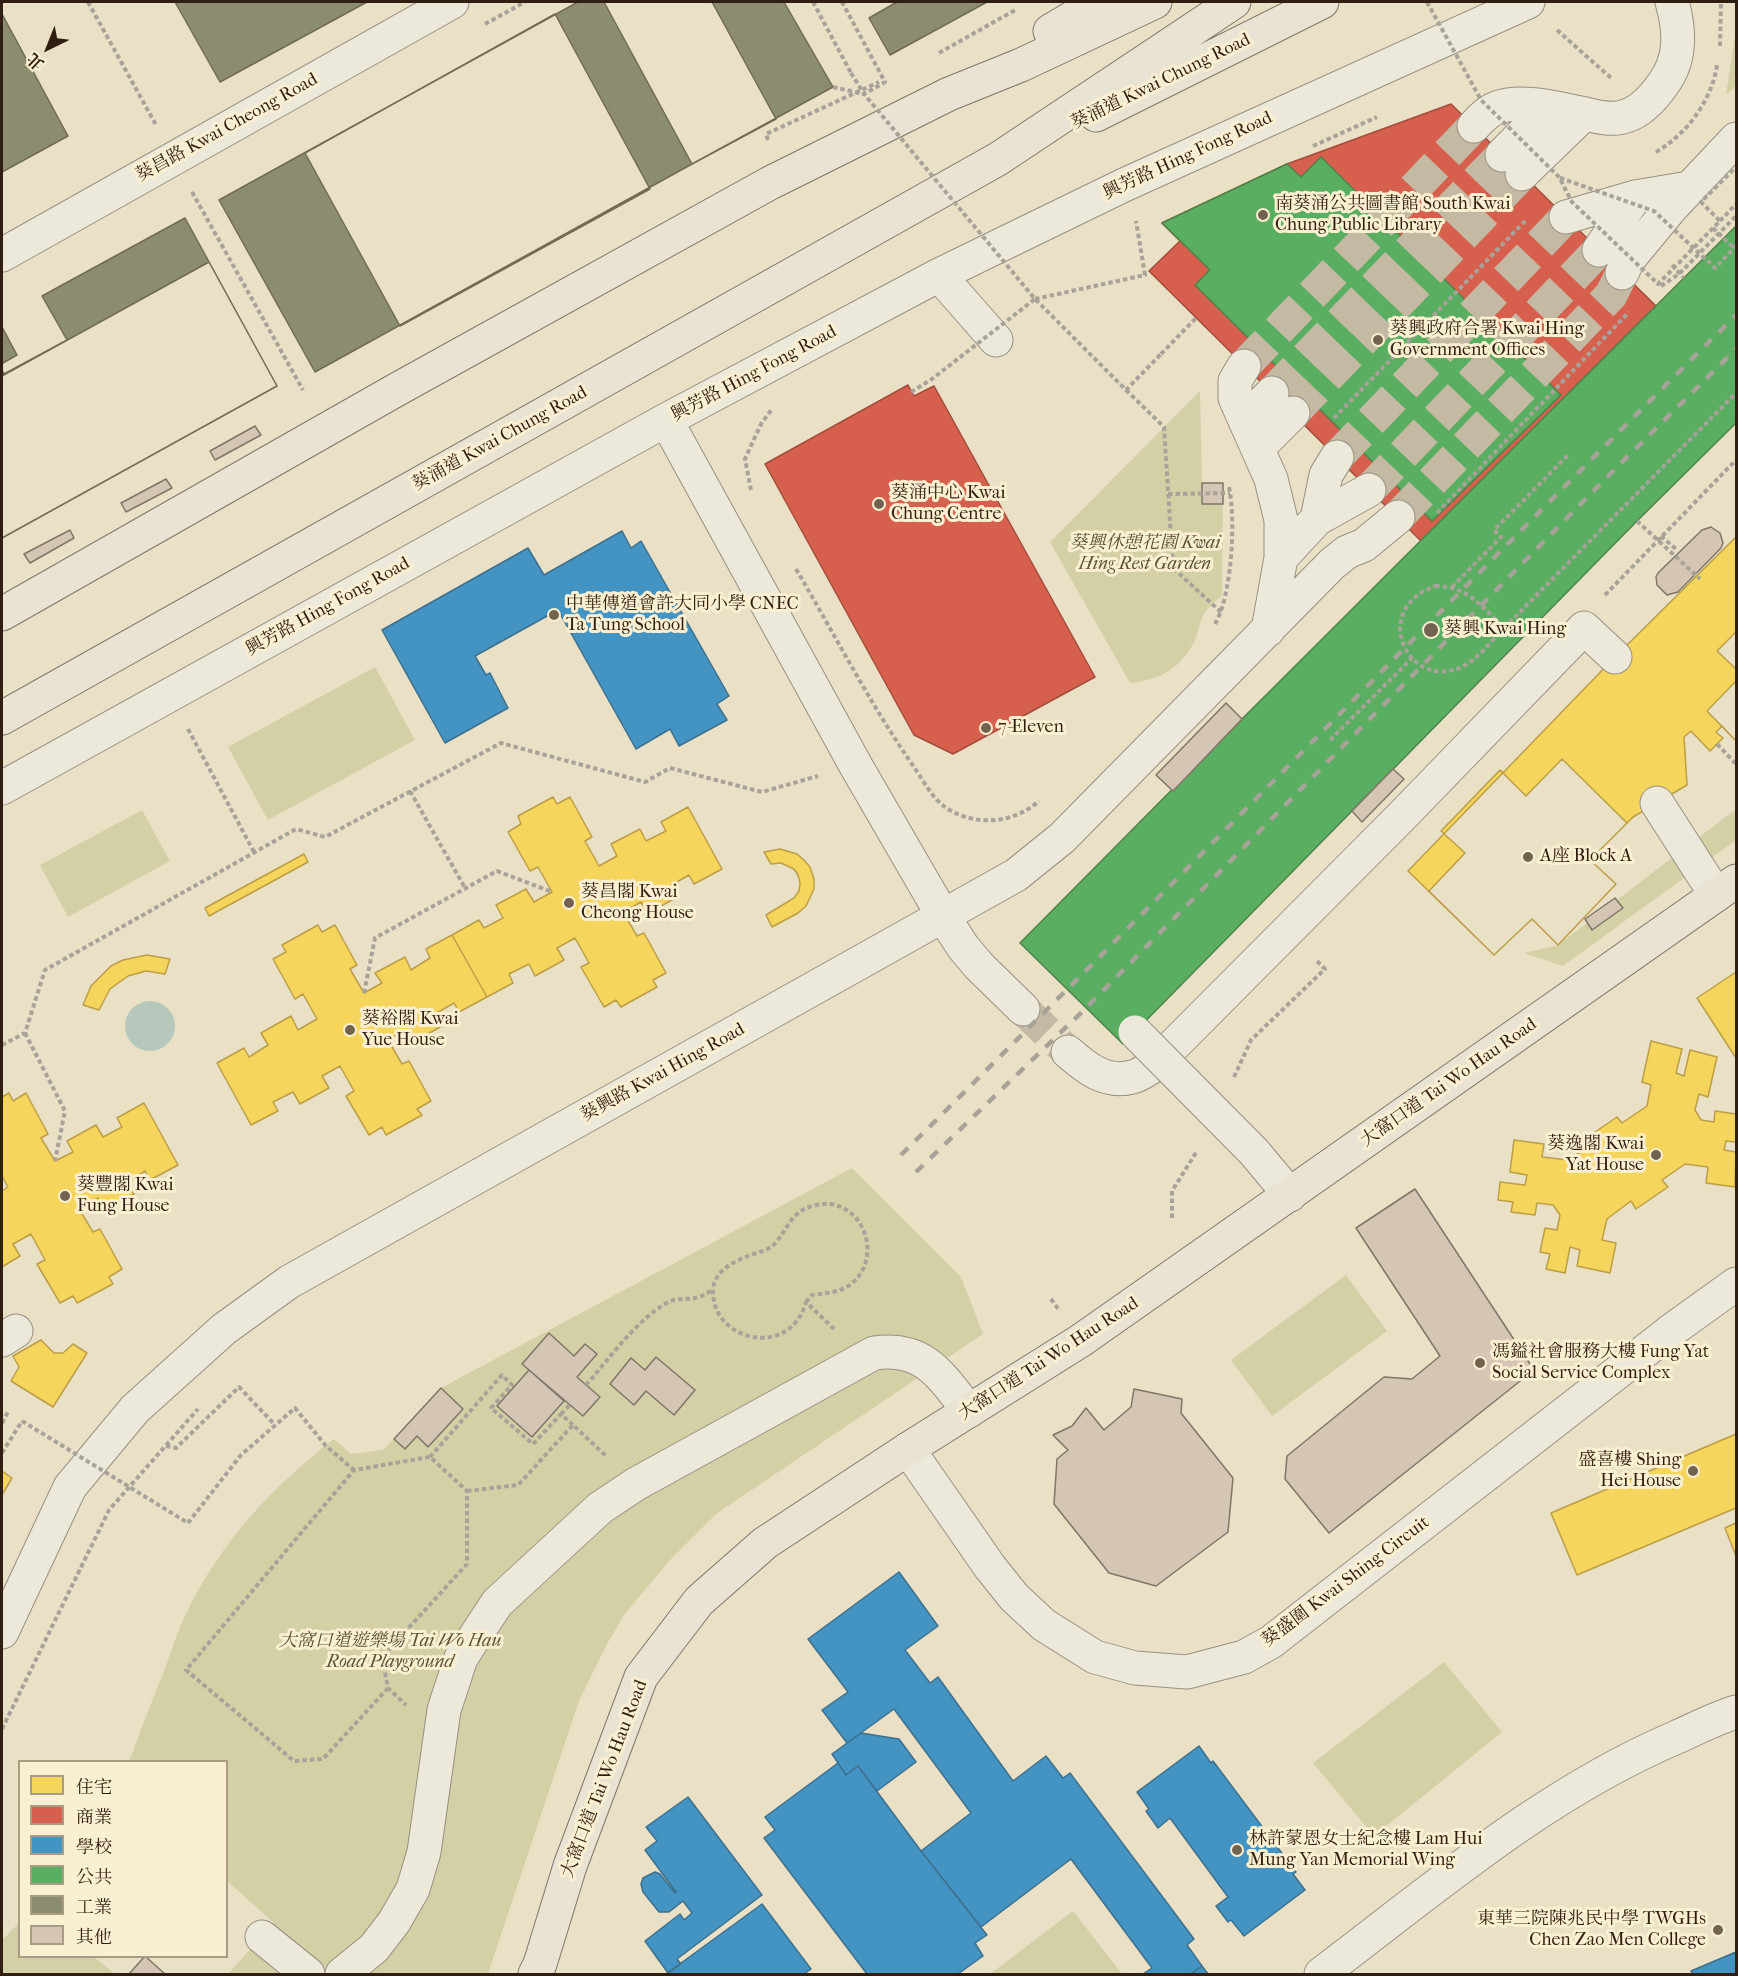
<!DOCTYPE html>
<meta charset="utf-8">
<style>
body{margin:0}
#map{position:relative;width:1738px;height:1976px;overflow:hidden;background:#e9e0c6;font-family:"IM FELL French Canon","Noto Serif TC",serif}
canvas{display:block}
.frame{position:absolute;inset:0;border:3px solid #301f10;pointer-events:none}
.legend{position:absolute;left:18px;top:1760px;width:210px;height:198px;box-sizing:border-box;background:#faefd1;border:2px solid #a99c84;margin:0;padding:8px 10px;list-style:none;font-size:18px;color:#301f10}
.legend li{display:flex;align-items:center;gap:12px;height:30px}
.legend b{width:30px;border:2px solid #a99c84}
.north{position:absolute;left:18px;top:18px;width:60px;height:60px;-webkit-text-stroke:4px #faefd1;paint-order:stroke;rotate:223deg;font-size:16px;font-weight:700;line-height:24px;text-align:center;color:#301f10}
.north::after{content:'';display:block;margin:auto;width:21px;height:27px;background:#301f10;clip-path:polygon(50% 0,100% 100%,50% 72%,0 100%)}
</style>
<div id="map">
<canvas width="1738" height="1976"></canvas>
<div class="frame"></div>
<ul class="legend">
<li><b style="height:16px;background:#f6d55c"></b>住宅</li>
<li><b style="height:16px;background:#d6604d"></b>商業</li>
<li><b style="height:16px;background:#4393c3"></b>學校</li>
<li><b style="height:16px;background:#5aae61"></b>公共</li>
<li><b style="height:16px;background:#8c8c6e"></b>工業</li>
<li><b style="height:16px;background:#d5c5b4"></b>其他</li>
</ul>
<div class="north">北</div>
</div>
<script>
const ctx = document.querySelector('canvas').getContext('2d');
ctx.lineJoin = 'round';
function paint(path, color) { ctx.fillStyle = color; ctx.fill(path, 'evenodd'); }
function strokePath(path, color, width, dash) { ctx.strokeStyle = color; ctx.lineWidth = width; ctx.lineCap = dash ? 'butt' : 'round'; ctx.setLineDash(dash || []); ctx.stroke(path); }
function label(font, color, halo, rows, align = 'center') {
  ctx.font = font + ' "IM FELL French Canon","Noto Serif TC",serif'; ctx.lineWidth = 6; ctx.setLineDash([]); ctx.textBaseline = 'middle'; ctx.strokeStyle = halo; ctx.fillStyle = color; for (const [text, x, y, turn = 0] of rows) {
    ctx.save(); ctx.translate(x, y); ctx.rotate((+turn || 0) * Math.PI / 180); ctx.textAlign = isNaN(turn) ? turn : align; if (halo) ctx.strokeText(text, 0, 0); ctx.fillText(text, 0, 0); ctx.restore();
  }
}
paint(new Path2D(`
 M1736,28V85L1726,95Z
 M1200,391L1202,483H1223L1222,595C1216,601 1207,608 1203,616C1199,622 1199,631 1196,638C1182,668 1161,680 1130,683L1050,542Z
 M375,667L415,740L268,820L228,747Z
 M1736,809V840L1563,966L1524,953L1558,945Z
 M142,810L170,861L68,917L40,865Z
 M852,1168L961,1277L983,1334L716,1514L669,1561L624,1615L607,1644L579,1701L488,1974H228L274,1923L227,1881L226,1762H129C141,1729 154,1696 167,1663C173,1648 177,1631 185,1616C221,1541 269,1490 334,1439L351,1454L383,1450L441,1388Z
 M1346,1275L1387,1331L1272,1416L1231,1360Z
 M1444,1662L1502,1732L1374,1836L1313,1763Z
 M1073,1911L1122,1974H990Z
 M19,1923L20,1956L94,1957L115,1974H2V1940Z`), '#d4d0a6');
paint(new Path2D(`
 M125 1026a25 25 0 1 1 50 0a25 25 0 1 1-50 0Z`), '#b6c8bc');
const homes = new Path2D(`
 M940,536L956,568L981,554L997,586L972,599L978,609L1003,597L1019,628L994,641L1011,674L982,689L965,655L954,661L971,694L942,708L925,676L901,688L885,656L909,644L904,633L879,646L863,615L888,602L871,571L900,555L917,587L928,582L912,550Z
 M1736,537V741L1722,726L1716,732L1723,738L1710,751L1691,731L1684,737L1687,785L1633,817L1590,860L1616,884L1558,945L1532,919L1494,955L1408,871L1615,657Z
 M1736,632V669L1717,651Z
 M1736,681V741L1707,711Z
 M1562,759L1627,823L1590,860L1616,884L1558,945L1532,919L1494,955L1429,891L1465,853L1441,831L1500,770L1526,796Z
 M553,797L557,804L570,797L592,837L585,841L599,866L617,856L611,844L640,829L646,841L666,831L661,822L688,807L722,869L694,884L689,875L670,886L677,897L647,914L641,902L623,912L637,936L644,933L666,973L653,980L657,987L621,1007L616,1000L604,1007L581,967L589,963L575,938L557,948L564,960L535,976L529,964L509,974L513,983L487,997L452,935L479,920L484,928L503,918L496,905L526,889L534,902L552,892L538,867L530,871L508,832L521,824L518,816Z
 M780,849L797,854L804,860L810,867L814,879V889L806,906L798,913L772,927L766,915L794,898L799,891L800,883L798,875L794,869L781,863L771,864L764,852Z
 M304,854L308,862L209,916L205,908Z
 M318,925L322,932L335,925L357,965L350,969L364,993L382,983L375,973L405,957L411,970L430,958L426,949L452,935L487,997L459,1012L454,1003L435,1014L442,1026L413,1042L406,1030L388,1040L402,1064L409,1061L431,1101L417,1109L422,1115L386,1135L382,1127L369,1135L346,1096L354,1091L340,1066L322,1076L329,1088L300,1104L293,1092L273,1102L278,1111L251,1125L217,1063L244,1048L249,1057L268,1045L261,1033L291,1016L298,1030L317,1019L303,994L295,999L273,959L286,952L282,945Z
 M147,955L170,959L165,974L146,971L128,976L110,989L99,1010L83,1005L91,986L111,966L123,960Z
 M1736,972V1058L1697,998Z
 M1651,1041L1682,1049L1676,1073L1684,1076L1690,1050L1717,1057L1708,1097L1699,1094L1695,1110L1701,1120L1714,1122L1715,1111L1736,1114V1142L1726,1141L1724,1150L1736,1152L1735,1187L1706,1183L1708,1167L1685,1164L1662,1180L1668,1187L1636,1209L1631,1201L1607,1219L1602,1240L1616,1243L1610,1273L1577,1266L1580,1250L1570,1247L1565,1273L1546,1269L1550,1254L1540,1252L1545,1228L1557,1230L1560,1215L1553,1205L1537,1203L1535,1215L1511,1212L1513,1202L1498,1200L1500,1182L1525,1185L1527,1175L1510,1172L1514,1140L1544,1144L1542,1157L1568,1160L1590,1146L1585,1139L1617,1117L1622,1123L1647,1106L1651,1085L1642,1082Z
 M9,1093L13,1101L26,1093L48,1134L41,1138L55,1161L73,1152L67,1141L96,1125L103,1137L122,1127L117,1118L144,1103L178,1165L150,1180L145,1171L127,1182L134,1194L104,1209L98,1198L79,1209L93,1232L100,1229L122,1269L109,1277L113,1284L77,1303L73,1296L60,1303L37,1264L45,1260L31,1234L13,1244L20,1256L2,1267V1191L8,1187L2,1176V1097Z
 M41,1340L54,1353H63L73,1344L87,1353L53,1407L11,1381L19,1367L13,1356Z
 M1736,1434V1508L1577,1575L1551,1513Z
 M2,1471L12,1478L2,1495Z
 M1736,1523V1556L1725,1528Z`);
paint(homes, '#f6d55c');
strokePath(homes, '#bb9e45', 1.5);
const shops = new Path2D(`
 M1451,104L1656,306L1421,541L1149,271L1180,241L1162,223L1287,164Z
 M908,385L914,396L934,386L1095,677L953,754L914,735L765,464Z`);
paint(shops, '#d6604d');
strokePath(shops, '#a44c3b', 1.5);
const schools = new Path2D(`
 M622,531L631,548L641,541L729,696L717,704L727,720L679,746L670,729L636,749L558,610L475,656L486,675L490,673L508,708L445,743L382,630L528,548L544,575Z
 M899,1572L938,1626L905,1650L930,1683L938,1677L1013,1781L1046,1756L1063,1778L1070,1773L1194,1939L1187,1945L1202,1966L1191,1974H1143L1152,1968L1071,1859L981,1927L921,1851L971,1813L894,1709L847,1743L822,1710L848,1692L808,1639Z
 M861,1733L899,1739L916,1762L877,1791L858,1766L846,1775L832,1754Z
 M1199,1746L1211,1763L1213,1761L1296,1872L1293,1874L1305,1890L1244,1936L1231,1920L1228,1922L1216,1906L1228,1897L1170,1818L1158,1828L1146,1811L1149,1809L1137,1792Z
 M838,1763L846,1775L858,1766L921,1851L987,1935L975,1943L983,1956L958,1974H867L764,1838L775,1830L765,1817Z
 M688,1797L762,1895L677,1959L681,1964L668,1973L645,1941L680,1914L684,1920L692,1913L683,1901L669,1912H659L643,1892L641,1884L643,1878L655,1872L660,1874L675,1893L676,1892L645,1850L657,1841L646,1827Z
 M762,1904L811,1969L804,1974H666Z
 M1736,1952V1974H1693L1691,1971Z
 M1202,1966L1208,1974H1191Z`);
paint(schools, '#4393c3');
strokePath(schools, '#3d708d', 1.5);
const public = new Path2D(`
 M1321,157L1561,395L1432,521L1195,285L1210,270L1162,223L1287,164L1301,177Z
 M1736,226V423L1637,521L1123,1044L1020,943L1242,719Z`);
paint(public, '#5aae61');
strokePath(public, '#4d8349', 1.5);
const industry = new Path2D(`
 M175,2H367L220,82Z
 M578,2H604L692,164L315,372L219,200Z
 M604,2H712L776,119L692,164Z
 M604,2H784L833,87L692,164Z
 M897,2H987L890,55L869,18Z
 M2,14L68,136L2,172Z
 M555,14L650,189L400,326L305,153Z
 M185,218L277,386L2,538V370L4,374L67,340L42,296Z
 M209,262L277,386L2,538V376Z
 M2,327L17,355L3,363L2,360Z`);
paint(industry, '#8c8c6e');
strokePath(industry, '#706b52', 1.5);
const building = new Path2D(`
 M255,426L261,435L215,460L210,451Z
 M166,479L172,488L126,512L121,503Z
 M1202,483H1223V504H1202Z
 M1711,527L1720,533L1723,543L1721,548L1678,592L1667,595L1657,585L1656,577L1658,573L1702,530Z
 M70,530L74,538L30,563L24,554Z
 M1226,703L1242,719L1173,791L1156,775Z
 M1393,769L1404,779L1362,822L1352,811Z
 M1615,898L1623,908L1592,930L1585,919Z
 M1415,1189L1534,1370L1329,1533L1285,1479L1287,1456L1384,1377L1412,1379L1440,1356L1356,1228Z
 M549,1333L574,1356L585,1344L597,1354L577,1377L600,1397L583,1416L522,1364Z
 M656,1357L695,1390L674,1415L646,1391L634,1405L610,1384L631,1358L645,1370Z
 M529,1370L564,1401L532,1437L497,1406Z
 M441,1388L463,1409L428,1447L417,1436L405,1449L394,1439Z
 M1134,1389L1182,1399L1181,1413L1233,1478L1228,1532L1156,1586L1109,1573L1054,1504L1057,1459L1068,1450L1053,1435L1072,1426L1086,1408L1104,1430L1131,1407Z
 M145,1956L165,1974H129Z`);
paint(building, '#d5c5b4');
strokePath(building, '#7e7667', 1.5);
strokePath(new Path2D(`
 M1244,366L1474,126
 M1272,393L1502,155
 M1293,413L1522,174
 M1337,457L1566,217
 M1369,490L1599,250
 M1398,517L1611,295L1622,273
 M1023,1009L1068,1052`), '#c4b9a2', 33, [33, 16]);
const minor = new Path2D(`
 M1474,126C1481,118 1489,110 1499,107C1523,99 1561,109 1585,114C1598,117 1613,121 1626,116C1642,111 1654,97 1663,84C1682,59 1680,30 1672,2
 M1502,155L1549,107
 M1522,174L1584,114
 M1566,217L1635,197L1689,188
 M1599,250L1635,197
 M2,255L452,2
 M1622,273L1628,260L1671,208L1736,139
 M939,275L996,340
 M1244,366L1235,381V398L1271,479L1281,520V558L1268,630
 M666,420L856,766L943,916L963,947L979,966L1023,1009
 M1245,421L1272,393
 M1258,448L1293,413
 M1317,519L1326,475L1337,457
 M1281,558L1317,519L1369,490
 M2,788L666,420L939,275L1124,185L1528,2
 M1657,803L1716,895
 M1068,1052C1086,1068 1106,1084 1132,1077C1139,1076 1146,1070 1153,1066L1402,816L1584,628L1615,657
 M1254,1152L1290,1195
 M2,1340L16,1331
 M908,1449L990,1567L1014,1597L1044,1625L1095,1657L1135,1668L1187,1672L1244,1657L1271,1642L1672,1330L1736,1284
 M2,1632L70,1487L135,1409L224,1329L289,1282L1016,875L1062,838L1332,564L1347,552L1364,545L1398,517
 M262,1937L308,1974
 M342,1974L374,1948L394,1922L413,1889L424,1852L444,1710L461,1658L497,1603L600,1508L636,1484L874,1353C925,1346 941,1376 969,1411
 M1321,1974C1435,1888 1545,1793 1677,1737C1697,1728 1716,1718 1736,1712`);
const major = new Path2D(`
 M1050,31L1099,2
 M1096,115L1322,2
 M2,614L396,390L770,183L949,94L1021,65L1155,2
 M2,718L998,159L1234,2
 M535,1974L540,1964L570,1866L641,1677L699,1601L765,1543L908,1449L1080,1341L1736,881`);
strokePath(minor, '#989080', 35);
strokePath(major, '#7e7667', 35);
strokePath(new Path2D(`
 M88,2L156,125
 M813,2L851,73
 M485,24L525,2
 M1557,30L1611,78
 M1720,46L1721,2
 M939,53L1017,9
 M768,140L766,134L879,82
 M1313,146L1377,117
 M1656,152C1687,134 1712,100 1717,65
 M192,192L303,390
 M1720,221L1736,204
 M1672,265L1684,278
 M1661,286L1679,274L1736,216
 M1035,299L1145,275L1136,221
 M1161,354L1196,318
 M1126,390L1164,427L1173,568L1222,613
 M1334,418L1527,219
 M751,490L745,459L761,424L772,409
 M1168,494L1230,493
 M1437,513L1629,312
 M1661,536L1677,550
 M796,569C835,635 870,704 914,767C923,780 932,798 945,807C974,827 1013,824 1039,801
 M1435,586C1468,586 1482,607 1504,628C1491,641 1477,661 1459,668C1408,689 1369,610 1435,586Z
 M1452,587L1501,537L1494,530L1568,455
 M1605,595L1736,460
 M1215,624C1232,595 1236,520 1229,487
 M188,729L254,852
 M1330,740L1412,658
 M1717,744L1736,764
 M410,791L465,888
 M364,993L375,938L497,871L552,892
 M25,1033L65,1111L55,1161
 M2,1045L25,1033L45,970L296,829L325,837L501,743L645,782L670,768L762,792L818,776
 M1234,1077L1251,1040L1325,969L1315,959
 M1172,1218V1191L1197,1151
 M1051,1299L1059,1310
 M806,1302L812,1295C825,1293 840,1293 851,1284C886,1256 861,1195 816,1205C783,1212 788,1242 763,1251C744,1257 713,1267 713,1291C712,1341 790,1360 806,1302L836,1331
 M586,1385C609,1359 635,1322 665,1304C683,1293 692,1306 713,1289
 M561,1414L570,1405
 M2,1423L9,1410
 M166,1446L176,1448L239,1387L275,1425
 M2,1453L22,1421
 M430,1457L502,1375L512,1385L491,1408L533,1444L561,1414L573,1425
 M467,1491L518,1485L573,1425L607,1457
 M188,1523L241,1455L295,1408L326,1446L354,1470
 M388,1688L323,1759L294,1761L186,1670L354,1470L430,1457L467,1491V1564L382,1657L388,1688L406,1705
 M2,1729L109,1510L198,1409`), '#a8a398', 4, [4.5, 3]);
strokePath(minor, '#ece8da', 33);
strokePath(major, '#e9e3d4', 33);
strokePath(new Path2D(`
 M901,1155C1182,877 1456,593 1736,315
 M916,1172L1086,1008L1616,468L1736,349`), '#a8a398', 4.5, [10, 10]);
const minorBridge = new Path2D(`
 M1135,1032L1254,1152`);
strokePath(minorBridge, '#989080', 35, []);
strokePath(new Path2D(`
 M1427,2L1481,100L1559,177L1572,202L1658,284L1720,221L1701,202L1736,167
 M851,73L864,94L1035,299L1126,390L1161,354
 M833,87L864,94L885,82L842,2
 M1560,178L1654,211L1715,268L1736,246
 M1713,228L1734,248
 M911,392L932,379L1035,299
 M1637,521L1700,579
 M1504,628L1736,393
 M22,1421L188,1523`), '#a8a398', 4, [4.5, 3]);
strokePath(minorBridge, '#ece8da', 33);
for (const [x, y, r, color] of [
 [1263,215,6,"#716350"],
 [1378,340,6,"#716350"],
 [879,504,6,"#716350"],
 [554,615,6,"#716350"],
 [1431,630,8,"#716350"],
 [986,728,6,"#716350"],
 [1528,857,6,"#716350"],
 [569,903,6,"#716350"],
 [350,1030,6,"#716350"],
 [1656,1155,6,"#716350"],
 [65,1196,6,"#716350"],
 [1480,1363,6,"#716350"],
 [1693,1471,6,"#716350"],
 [1237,1850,6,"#716350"],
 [1718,1930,6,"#716350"]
]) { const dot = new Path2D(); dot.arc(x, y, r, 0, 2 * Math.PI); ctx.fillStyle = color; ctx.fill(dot); strokePath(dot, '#faefd1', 2); }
label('18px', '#301f10', '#faefd1', [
 ["葵涌道 Kwai Chung Road",1161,82,-26],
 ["葵昌路 Kwai Cheong Road",227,128,-29],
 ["興芳路 Hing Fong Road",1188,156,-25],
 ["興芳路 Hing Fong Road",754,374,-28],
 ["葵涌道 Kwai Chung Road",500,439,-29],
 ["興芳路 Hing Fong Road",328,607,-29],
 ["葵興路 Kwai Hing Road",663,1073,-29],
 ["大窩口道 Tai Wo Hau Road",1449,1083,-35],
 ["大窩口道 Tai Wo Hau Road",1049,1359,-33],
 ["葵盛圍 Kwai Shing Circuit",1346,1582,-37],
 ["大窩口道 Tai Wo Hau Road",605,1779,-69]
]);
label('18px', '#301f10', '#faefd1', [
 ["南葵涌公共圖書館 South Kwai",1275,205],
 ["Chung Public Library",1275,226],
 ["葵興政府合署 Kwai Hing",1390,330],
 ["Government Offices",1390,351],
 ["葵涌中心 Kwai",891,494],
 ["Chung Centre",891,515],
 ["中華傳道會許大同小學 CNEC",566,605],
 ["Ta Tung School",566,626],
 ["葵興 Kwai Hing",1444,630],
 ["7-Eleven",998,728],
 ["A座 Block A",1540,857],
 ["葵昌閣 Kwai",581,893],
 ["Cheong House",581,914],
 ["葵裕閣 Kwai",362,1020],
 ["Yue House",362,1041],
 ["葵逸閣 Kwai",1644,1145,"right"],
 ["Yat House",1644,1166,"right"],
 ["葵豐閣 Kwai",77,1186],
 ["Fung House",77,1207],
 ["馮鎰社會服務大樓 Fung Yat",1492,1353],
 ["Social Service Complex",1492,1374],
 ["盛喜樓 Shing",1681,1461,"right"],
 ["Hei House",1681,1482,"right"],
 ["林許蒙恩女士紀念樓 Lam Hui",1249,1840],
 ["Mung Yan Memorial Wing",1249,1861],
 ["東華三院陳兆民中學 TWGHs",1706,1920,"right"],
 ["Chen Zao Men College",1706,1941,"right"]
], 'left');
label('italic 18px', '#5c5035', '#faefd1', [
 ["葵興休憩花園 Kwai",1145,544],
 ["Hing Rest Garden",1145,565],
 ["大窩口道遊樂場 Tai Wo Hau",390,1642],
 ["Road Playground",390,1663]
]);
</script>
